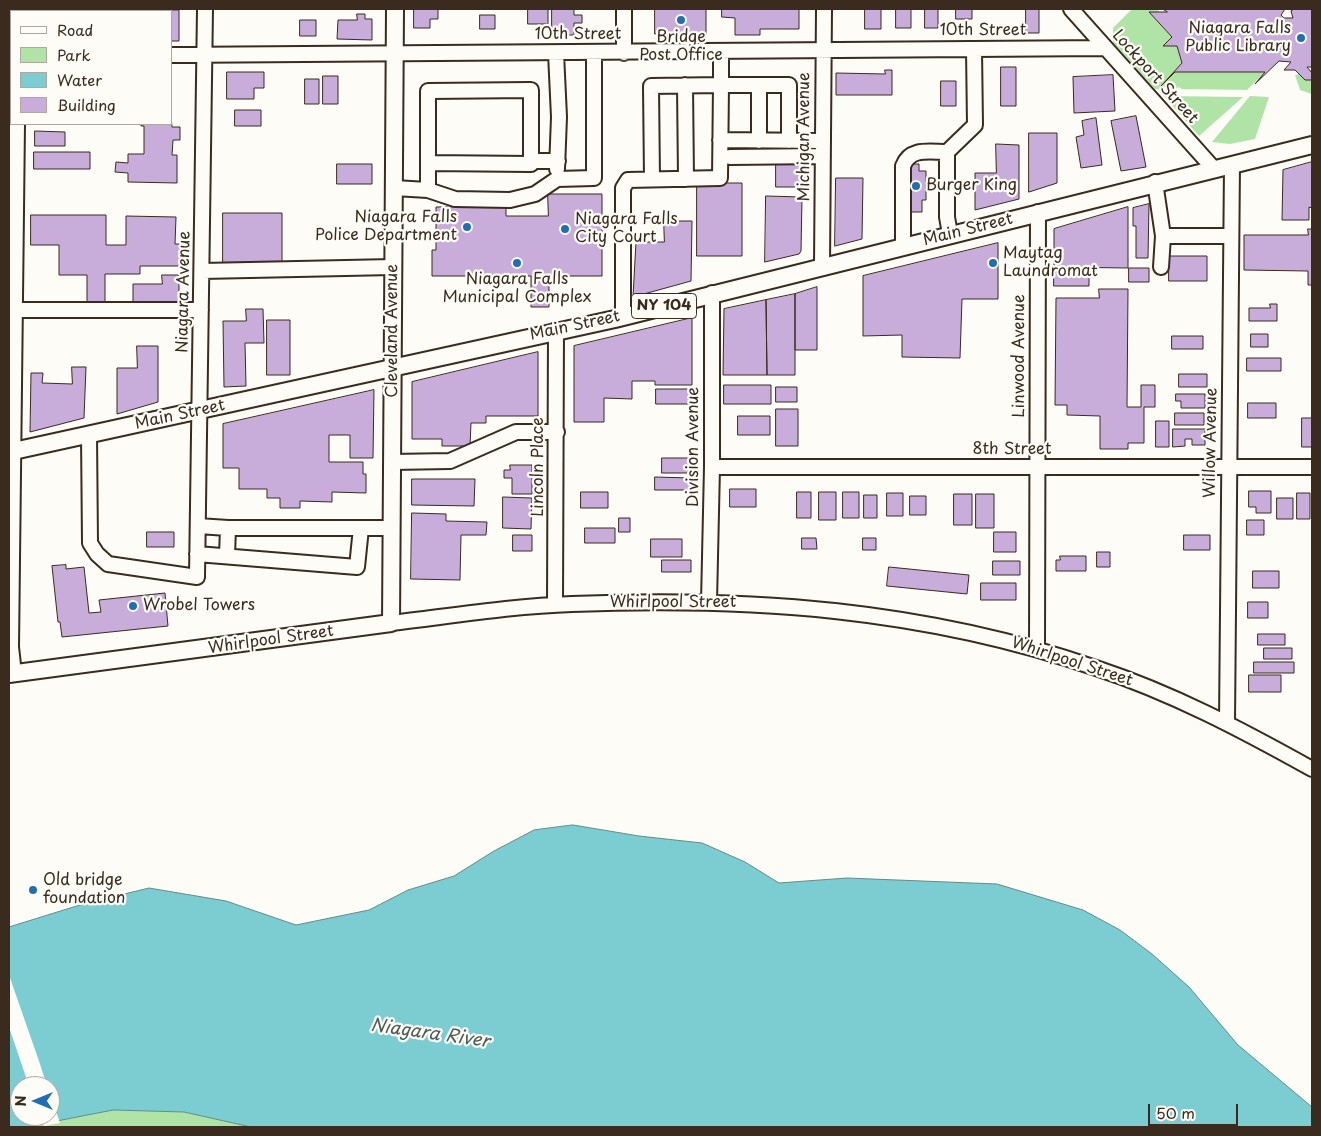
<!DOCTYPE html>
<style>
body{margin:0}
#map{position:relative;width:1321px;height:1136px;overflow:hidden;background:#fdfcf7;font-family:"Playpen Sans",sans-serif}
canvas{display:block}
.frame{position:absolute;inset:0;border:10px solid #3b2a1e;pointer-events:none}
.legend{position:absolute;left:10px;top:10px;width:162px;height:115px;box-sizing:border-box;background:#fdfcf7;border:1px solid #afa8a0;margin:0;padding:6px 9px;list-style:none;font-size:15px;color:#3b2a1e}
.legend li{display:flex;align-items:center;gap:10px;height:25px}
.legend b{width:25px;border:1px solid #afa8a0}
.north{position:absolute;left:10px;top:1076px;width:50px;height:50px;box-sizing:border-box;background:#fdfcf7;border:1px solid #afa8a0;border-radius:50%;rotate:270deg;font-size:14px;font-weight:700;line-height:20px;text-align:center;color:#3b2a1e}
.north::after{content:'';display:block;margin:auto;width:18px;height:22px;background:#1f6fb2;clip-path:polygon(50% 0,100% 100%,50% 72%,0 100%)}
.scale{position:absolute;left:1148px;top:1104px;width:90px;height:22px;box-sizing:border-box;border:2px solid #3b2a1e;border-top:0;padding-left:6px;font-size:15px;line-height:18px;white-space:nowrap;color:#3b2a1e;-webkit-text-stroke:4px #fdfcf7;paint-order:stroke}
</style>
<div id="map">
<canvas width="1321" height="1136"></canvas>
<div class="frame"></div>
<ul class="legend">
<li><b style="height:6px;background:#fdfcf7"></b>Road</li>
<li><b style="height:14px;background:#b0e4a6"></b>Park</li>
<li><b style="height:14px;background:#7bcdd1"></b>Water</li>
<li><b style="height:14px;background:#c8acda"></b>Building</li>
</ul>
<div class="north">N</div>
<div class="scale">50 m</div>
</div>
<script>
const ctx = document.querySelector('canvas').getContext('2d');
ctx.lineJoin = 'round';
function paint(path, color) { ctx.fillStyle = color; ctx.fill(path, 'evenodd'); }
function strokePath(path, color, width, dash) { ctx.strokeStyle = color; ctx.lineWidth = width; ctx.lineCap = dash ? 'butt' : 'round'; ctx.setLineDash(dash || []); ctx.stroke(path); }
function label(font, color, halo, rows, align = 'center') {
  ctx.font = font + ' "Playpen Sans",sans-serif'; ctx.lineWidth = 4.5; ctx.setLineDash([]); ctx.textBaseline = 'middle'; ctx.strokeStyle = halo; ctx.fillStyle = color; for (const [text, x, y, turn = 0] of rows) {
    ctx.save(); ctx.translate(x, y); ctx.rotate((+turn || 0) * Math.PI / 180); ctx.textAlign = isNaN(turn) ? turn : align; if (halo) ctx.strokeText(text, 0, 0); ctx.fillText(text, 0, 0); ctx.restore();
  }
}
paint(new Path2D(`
 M1132,9H1157L1160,12L1150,13L1172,37L1164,46H1177L1178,48L1182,63L1161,86L1175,72H1265L1247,90L1182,89L1179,87L1176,89H1155L1113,42V28Z
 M1299,74L1305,80H1312V94L1300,90L1295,75Z
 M1164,96L1243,97L1199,136Z
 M1250,96L1269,97L1255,139L1230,144L1212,142Z
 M113,1110L184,1112L251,1127H26Z`), '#b0e4a6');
const water = new Path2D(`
 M573,825L639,836L702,843L745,862L779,883L847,878L997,884L1083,910L1120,930L1152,954L1189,987L1238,1045L1312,1107V1127H251L184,1112L113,1110L26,1127H9V927L83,904L149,888L226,901L296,925L369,910L408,890L454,876L494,851L534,830ZM20,1086H50V1116H20Z`);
paint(water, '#7bcdd1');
strokePath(water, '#618c89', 1);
paint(new Path2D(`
 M9,975L40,1064L47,1086H29L9,1027Z
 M50,1093L60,1123L44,1126L40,1116H50Z`), '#fdfcf7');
const building = new Path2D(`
 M414,9H438V19H430V28H414Z
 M528,9H548V24H528Z
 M552,9H574V15H582V23H574V35H552Z
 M655,9H706V34H655Z
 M722,9H799V29H760V35H735V18L722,17Z
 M865,9H881V29H865Z
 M896,9H911V28H896Z
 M925,9H938V28H925Z
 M956,9H972V19H956Z
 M1026,9H1039V33H1026Z
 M1163,9H1285L1281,15L1284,18H1293L1291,11L1294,9H1312V67H1307L1312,73V80H1305L1295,70H1284L1291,62L1279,61L1255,84L1265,72H1175L1161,86L1182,63L1177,46H1163L1172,37L1149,12H1167Z
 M138,10H179V41H171V11Z
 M357,14H365V19H372V40L337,39L338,20H357Z
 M480,15H495V29H480Z
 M300,20H316V36H300Z
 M1001,67H1016V106H1001Z
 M885,70H892V95H836V73L885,74Z
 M227,72H264V88H254V99H227Z
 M1113,75L1115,111L1074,113L1073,77Z
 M323,76H338V104H323Z
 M305,79H319V104H305Z
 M941,81H956V106H941Z
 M235,110H261V126H235Z
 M171,116L172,127H180V140H173L172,155H177V183L128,182V173L115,172L116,162L128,163V154H144V126H141V124H171Z
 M1136,116L1146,167L1121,171L1111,121Z
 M1096,118L1102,165L1081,168L1076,137L1084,135L1082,121Z
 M35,131L65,132V146H35Z
 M1029,133H1057V183L1029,192Z
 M996,144L1019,145V199L975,210V173H996Z
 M34,152H90V169H34Z
 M1312,162V208L1309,207V220H1282L1283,170Z
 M776,163H804V187H776Z
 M337,164H372V184H337Z
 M910,164H919V171H926V200H922V212H907V166Z
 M836,178H863L862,239L835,246Z
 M697,183H742V256H697Z
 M548,194H602V276H549V307H531V276H432V250H436V207L506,206V216H548Z
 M766,196L802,197L801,251L799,254L765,262Z
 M1149,204L1148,258H1136V226H1133V208Z
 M1128,207V268L1054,267V229Z
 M223,213H282V266H223Z
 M31,215H106V245H126V216L176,217L175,244H180V266H140V274H105V306H87V275H59V245H31Z
 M664,221H692L691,281L633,297L636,242H664Z
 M1308,229H1312V285H1308V271L1244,270V235H1308Z
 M998,243V299H962L960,358L902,357V335L863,336V276Z
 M1169,256H1207V281H1169Z
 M1129,268H1149V282H1129Z
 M1054,272H1089V286H1054Z
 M162,275H179V306H133V284H162Z
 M817,287V350H795V294Z
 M1099,289H1128L1127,407H1141V385H1155V407H1144V443H1128V449H1100V416L1067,415V405H1055L1056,298H1099Z
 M795,294V375H767L766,300Z
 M766,300L767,375H723L724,309Z
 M1270,304H1277V321H1249V308H1270Z
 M246,309H263L264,343H245L246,386L224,387L223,321H246Z
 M692,318V385H655V381H632V399L604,398V422H574V346Z
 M267,320H290V375H267Z
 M1251,334H1268V347H1251Z
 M1172,336H1203V349H1172Z
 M137,346H158V402L117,414V368H137Z
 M538,352V416H486V423H471L470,446H442V439H412V382Z
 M1247,358H1281V371H1247Z
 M72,367H86L84,418L30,432L31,373H43L42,383L72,384Z
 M1179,374H1207V387H1179Z
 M724,385H771V404H724Z
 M776,387H797V402H776Z
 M656,389H690V404H656Z
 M374,390L373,458H350V435H329V462H363V474H366V493L332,492V502L300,501V508H280V498H267V489H239V468H223V424Z
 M1176,394H1205V408H1181V401H1176Z
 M1248,403H1276V418H1248Z
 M776,409H798V446H776Z
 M1175,413H1204V425H1175Z
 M738,416H770V435H738Z
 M1302,418H1312V447H1302Z
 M1156,421H1169V447H1156Z
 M1173,429H1205V445H1192V439H1185V446L1173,447Z
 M662,458H692V473H662Z
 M510,465H532V494H512V478H504V470H510Z
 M655,477L691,478V490H655Z
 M412,479H475L474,506L412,505Z
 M730,489H756V507H730Z
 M1249,491H1271V513H1256V507H1249Z
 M581,492H608V508H581Z
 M797,492H811V518H797Z
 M819,492H836V520H819Z
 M843,492H859V518H843Z
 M887,493H903V516H887Z
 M1297,493H1310V519H1297Z
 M954,494H972V525H954Z
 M976,494H994V528H976Z
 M864,495H877V518H864Z
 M910,496H926V515H910Z
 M503,497L532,498L531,529L503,528Z
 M1277,498H1293V519H1277Z
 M412,513L446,514V521L487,522L486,535H461L460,580L411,579Z
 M619,518H630V532H619Z
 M1247,520H1264V535H1247Z
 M585,528H615V543H585Z
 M147,532H174V547H147Z
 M994,532H1016V552H994Z
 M513,535H532V551H513Z
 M1184,535H1210V550H1184Z
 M802,538H816L817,549H802Z
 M863,538H876V550H863Z
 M651,539H682V557H651Z
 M1097,552H1110V567H1097Z
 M1060,556H1086V571H1056V560H1060Z
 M662,560H691V572H662Z
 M993,561H1020V575H993Z
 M66,565V569L84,567L89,613L101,612L99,600L165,593L168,626L62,637L60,622H58L52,566Z
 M889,567L969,575L967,594L887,586Z
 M1253,571H1279V588H1253Z
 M981,583H1016V600H981Z
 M1248,602H1268V618H1248Z
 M1258,634H1285V645H1258Z
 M1264,648H1292V659H1264Z
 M1254,662H1294V673H1254Z
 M1249,675H1281V692H1249Z`);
paint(building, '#c8acda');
strokePath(building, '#3b2a1e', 1);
const minor = new Path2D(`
 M624,9V53
 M1071,9L1214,169
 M18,11V9
 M556,53L559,117L557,169
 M171,55L1105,48
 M9,57H11
 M685,85L686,179
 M759,85V141
 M720,140L823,141
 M730,157L823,156
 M428,163L531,164V161
 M557,179L594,178V53
 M652,179L651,86L721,85V52
 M1155,182L1163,236L1161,267
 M394,188L428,190L455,199L510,200L535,194L557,179
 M428,190V91L531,90V161H558
 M950,234L947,217V152L975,125L974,49
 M1163,236H1231
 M903,246V166C910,147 930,152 947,152
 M822,266L824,9
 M202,271L393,267
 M15,310H201
 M623,317V188L628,180L720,178L721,85H789V141
 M89,435L90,543L97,554L108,564L197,577L205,9
 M392,462L450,461L516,432H557
 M712,467H1312
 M198,526L228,528H392
 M197,554L357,567L361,528
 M227,556L228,528
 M709,602L712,467V293
 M555,605L556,330
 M391,623C451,616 512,606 572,604C752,597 924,609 1096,668C1172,693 1242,730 1312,769
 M1037,649L1038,212
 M14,674L11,647L17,124
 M1227,722L1232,165`);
const major = new Path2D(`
 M9,452L615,319L1312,145
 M9,674L391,623L395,9`);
strokePath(minor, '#3b2a1e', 18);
strokePath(major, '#3b2a1e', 20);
strokePath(minor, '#fdfcf7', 14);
strokePath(major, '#fdfcf7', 16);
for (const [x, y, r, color] of [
 [681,20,5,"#1f6fb2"],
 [1301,38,5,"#1f6fb2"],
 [916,186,5,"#1f6fb2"],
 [467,227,5,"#1f6fb2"],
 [565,229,5,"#1f6fb2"],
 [517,263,5,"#1f6fb2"],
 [993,263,5,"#1f6fb2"],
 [133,606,5,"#1f6fb2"],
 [33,890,5,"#1f6fb2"]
]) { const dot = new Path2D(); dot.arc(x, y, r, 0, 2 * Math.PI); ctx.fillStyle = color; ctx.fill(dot); strokePath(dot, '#fdfcf7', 2); }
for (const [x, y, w] of [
 [664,306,65]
]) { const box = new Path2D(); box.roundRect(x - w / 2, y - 12.5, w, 25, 4); ctx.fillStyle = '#fdfcf7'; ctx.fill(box); strokePath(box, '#3b2a1e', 1); }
label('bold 15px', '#3b2a1e', null, [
 ["NY 104",664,306]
]);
label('16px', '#3b2a1e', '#fdfcf7', [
 ["Niagara Falls",1291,29,"right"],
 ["Public Library",1291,47,"right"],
 ["Bridge",681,38,"center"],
 ["Post Office",681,56,"center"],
 ["Burger King",926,186],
 ["Niagara Falls",457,218,"right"],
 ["Police Department",457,236,"right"],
 ["Niagara Falls",575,220],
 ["City Court",575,238],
 ["Maytag",1003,254],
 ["Laundromat",1003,272],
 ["Niagara Falls",517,280,"center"],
 ["Municipal Complex",517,298,"center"],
 ["Wrobel Towers",143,606],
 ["Old bridge",43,881],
 ["foundation",43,899]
], 'left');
label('16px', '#3b2a1e', '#fdfcf7', [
 ["10th Street",983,31],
 ["10th Street",578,35],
 ["Lockport Street",1155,77,48],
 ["Michigan Avenue",805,137,-90],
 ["Main Street",968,230,-14],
 ["Niagara Avenue",184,292,-89],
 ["Main Street",575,326,-12],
 ["Cleveland Avenue",393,331,-90],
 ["Linwood Avenue",1020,356,-90],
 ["Main Street",180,415,-12],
 ["Willow Avenue",1211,443,-89],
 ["Division Avenue",694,447,-90],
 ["8th Street",1012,450],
 ["Lincoln Place",539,467,-90],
 ["Whirlpool Street",673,603],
 ["Whirlpool Street",271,640,-8],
 ["Whirlpool Street",1072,662,18]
]);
label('italic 18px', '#4e5b54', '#fdfcf7', [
 ["Niagara River",430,1034,8]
]);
</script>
